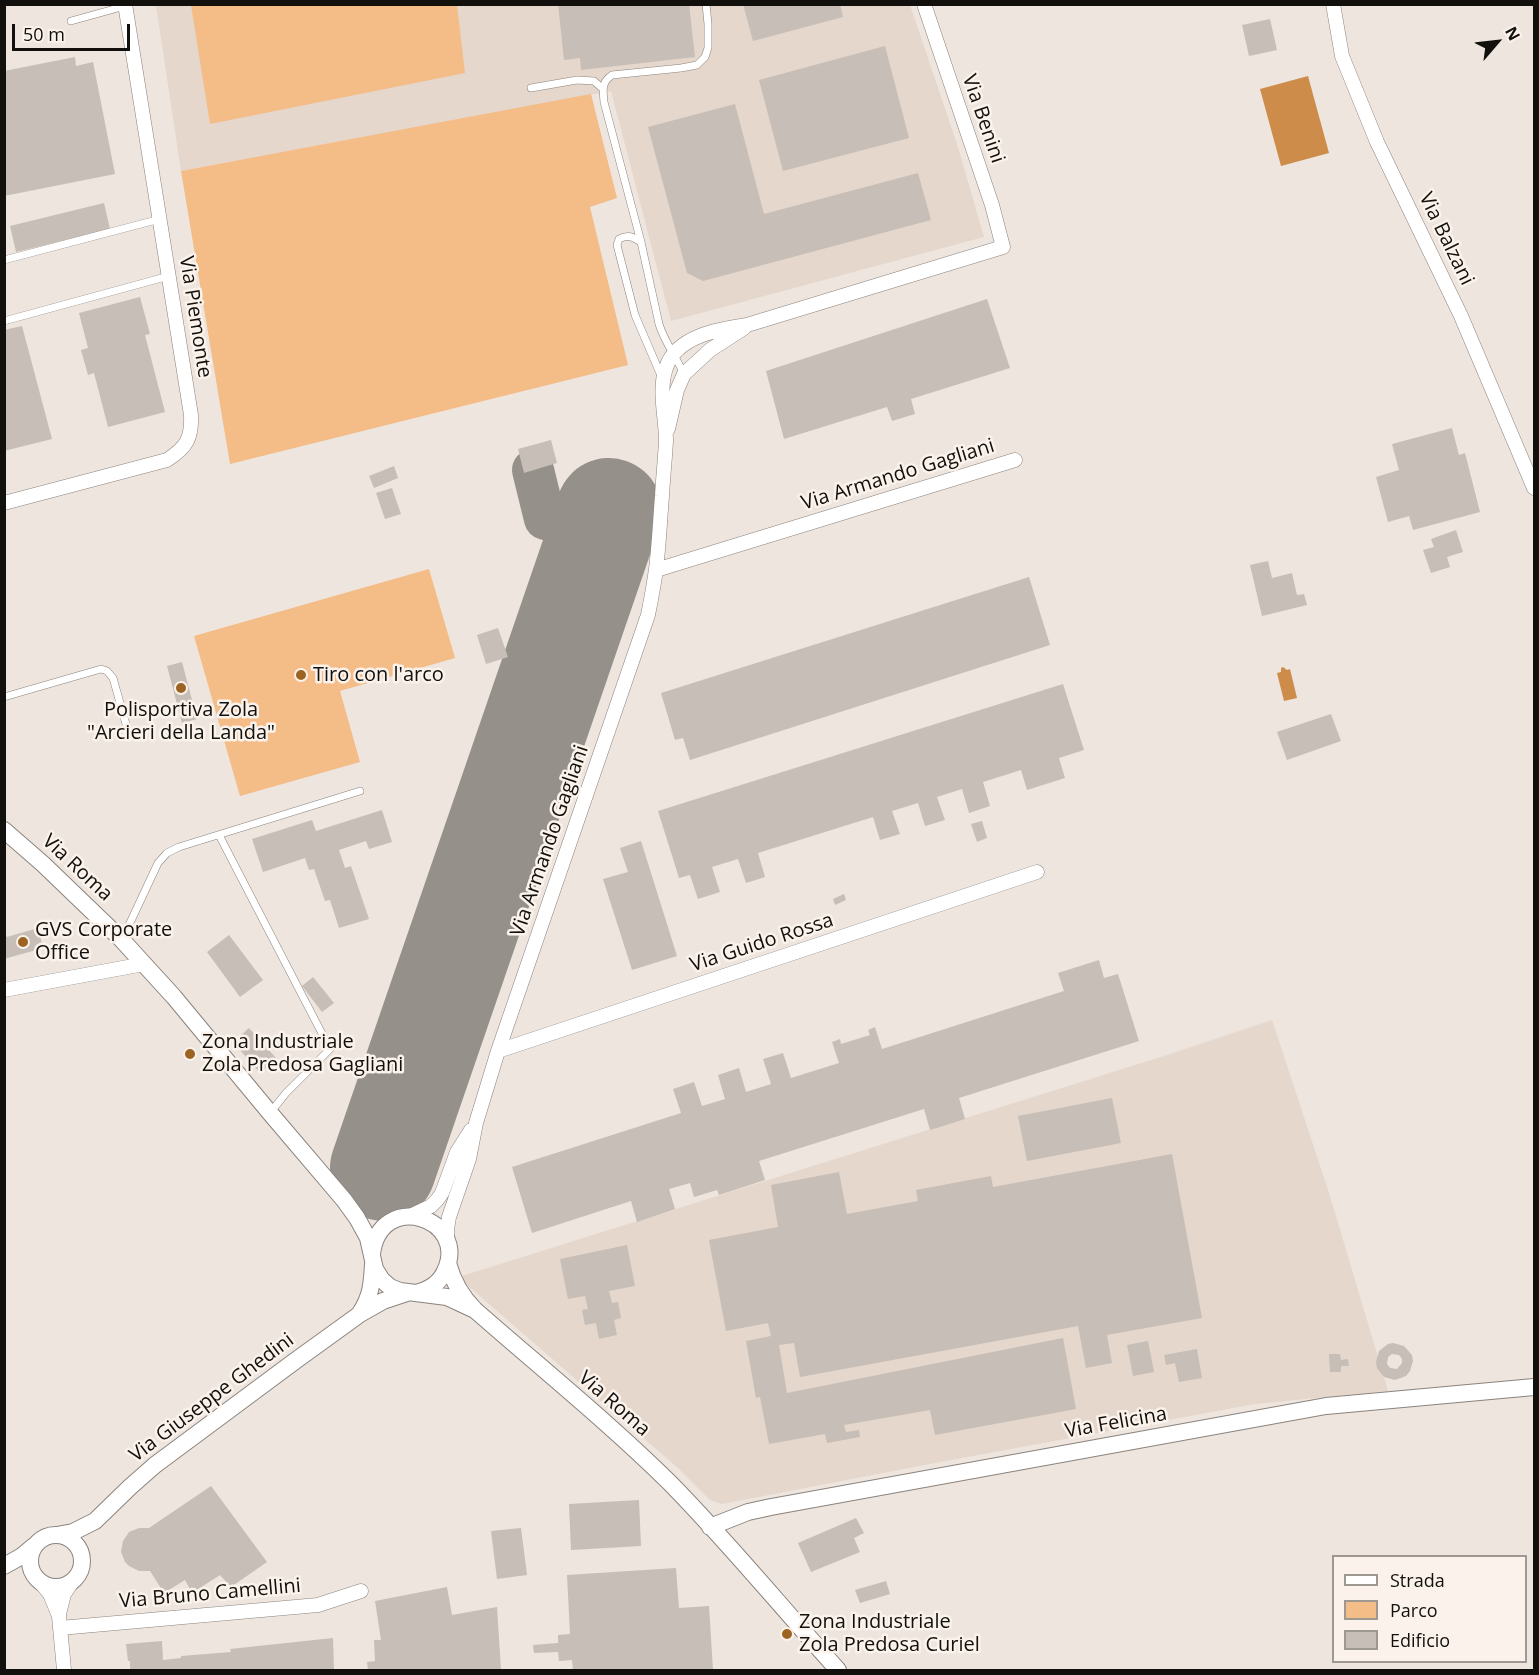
<!DOCTYPE html>
<style>
body{margin:0}
#map{position:relative;width:1539px;height:1675px;overflow:hidden;background:#ede5de;font-family:"Open Sans",sans-serif}
canvas{display:block}
.frame{position:absolute;inset:0;border:6px solid #12100d;pointer-events:none}
.legend{position:absolute;left:1332px;top:1555px;width:195px;height:108px;box-sizing:border-box;background:#faf2eb;border:2px solid #9d9892;margin:0;padding:8px 10px;list-style:none;font-size:18px;color:#12100d}
.legend li{display:flex;align-items:center;gap:12px;height:30px}
.legend b{width:30px;border:2px solid #9d9892}
.north{position:absolute;left:1467px;top:12px;width:60px;height:60px;-webkit-text-stroke:4px #faf2eb;paint-order:stroke;rotate:62deg;font-size:16px;font-weight:700;line-height:24px;text-align:center;color:#12100d}
.north::after{content:'';display:block;margin:auto;width:21px;height:27px;background:#12100d;clip-path:polygon(50% 0,100% 100%,50% 72%,0 100%)}
.scale{position:absolute;left:12px;top:24px;width:118px;height:27px;box-sizing:border-box;border:3px solid #12100d;border-top:0;padding-left:8px;font-size:18px;line-height:21px;white-space:nowrap;color:#12100d;-webkit-text-stroke:4px #faf2eb;paint-order:stroke}
</style>
<div id="map">
<canvas width="1539" height="1675"></canvas>
<div class="frame"></div>
<ul class="legend">
<li><b style="height:8px;background:#fff"></b>Strada</li>
<li><b style="height:16px;background:#f4bc86"></b>Parco</li>
<li><b style="height:16px;background:#c6beb7"></b>Edificio</li>
</ul>
<div class="north">N</div>
<div class="scale">50 m</div>
</div>
<script>
const ctx = document.querySelector('canvas').getContext('2d');
ctx.lineJoin = 'round';
function paint(path, color) { ctx.fillStyle = color; ctx.fill(path, 'evenodd'); }
function strokePath(path, color, width, dash) { ctx.strokeStyle = color; ctx.lineWidth = width; ctx.lineCap = dash ? 'butt' : 'round'; ctx.setLineDash(dash || []); ctx.stroke(path); }
function label(font, color, halo, rows, align = 'center') {
  ctx.font = font + ' "Open Sans",sans-serif'; ctx.lineWidth = 5; ctx.setLineDash([]); ctx.textBaseline = 'middle'; ctx.strokeStyle = halo; ctx.fillStyle = color; for (const [text, x, y, turn = 0] of rows) {
    ctx.save(); ctx.translate(x, y); ctx.rotate((+turn || 0) * Math.PI / 180); ctx.textAlign = isNaN(turn) ? turn : align; if (halo) ctx.strokeText(text, 0, 0); ctx.fillText(text, 0, 0); ctx.restore();
  }
}
paint(new Path2D(`
 M156,5H910L958,147L984,237L671,321L611,91L181,171Z
 M1272,1020L1330,1196L1388,1391L1255,1404L935,1463L722,1504L710,1500L678,1468L466,1284L462,1276L1164,1056Z`), '#e5d7cb');
paint(new Path2D(`
 M191,5H457L465,73L210,124Z
 M591,94L617,198L590,207L628,365L230,464L181,171Z
 M429,569L455,658L340,691L360,762L240,796L194,636Z`), '#f4bc86');
paint(new Path2D(`
 M1308,76L1329,153L1281,166L1260,89Z
 M1283,667L1287,670L1290,669L1297,698L1284,701L1277,673L1281,672V668Z`), '#cd8c4a');
strokePath(new Path2D(`
 M533,470L545,519L601,533`), '#96908b', 42);
strokePath(new Path2D(`
 M383,1168L609,511`), '#96908b', 106);
paint(new Path2D(`
 M558,4H689L695,57L581,70L580,58L564,60Z
 M743,4H840L843,17L753,41Z
 M1270,19L1277,50L1249,56L1242,25Z
 M885,46L909,138L783,171L759,80Z
 M75,57L76,66L93,62L115,174L4,196V71Z
 M735,104L764,214L918,173L931,220L703,281L687,273L648,127Z
 M104,203L110,229L16,252L10,226Z
 M140,297L150,334L145,335L165,412L108,427L94,373L88,375L81,350L88,348L79,313Z
 M987,299L1010,368L911,399L915,414L892,421L887,407L784,439L766,371Z
 M22,326L52,439L4,451V330Z
 M1452,428L1459,455L1465,453L1480,512L1413,530L1409,516L1388,522L1376,477L1399,470L1392,444Z
 M551,440L557,463L524,473L518,449Z
 M394,466L398,478L374,488L369,476Z
 M392,488L401,514L385,519L376,493Z
 M1456,530L1463,552L1447,557L1450,567L1431,573L1423,550L1434,547L1431,539Z
 M1268,561L1272,578L1292,573L1297,595L1304,594L1307,605L1262,616L1250,565Z
 M1029,577L1050,645L690,760L683,738L675,740L661,693Z
 M498,628L508,657L486,664L477,635Z
 M182,662L197,719L182,723L167,666Z
 M1063,684L1084,750L1059,758L1065,778L1027,790L1021,770L983,782L990,806L969,813L962,789L937,797L945,820L925,826L918,803L892,811L900,834L880,840L873,817L758,853L765,877L746,883L738,859L712,867L720,892L698,899L690,875L679,878L658,811Z
 M1331,714L1341,741L1287,760L1277,732Z
 M382,810L392,842L369,849L366,841L339,850L345,868L351,866L369,919L339,928L330,900L325,901L314,869L309,870L305,858L263,872L252,839L312,820L316,831Z
 M982,821L987,838L977,842L971,824Z
 M641,841L677,956L632,970L603,879L628,872L620,848Z
 M844,894L846,900L835,905L833,899Z
 M38,928L43,948L4,959V932L7,937Z
 M229,935L263,980L240,997L207,952Z
 M1099,960L1104,978L1118,974L1139,1041L959,1098L965,1119L943,1126L930,1130L924,1109L759,1161L765,1180L719,1195L717,1190L694,1197L690,1183L669,1189L675,1209L637,1222L631,1201L532,1233L512,1167L681,1113L673,1089L694,1082L702,1106L725,1099L718,1075L739,1068L746,1092L771,1084L763,1059L783,1053L791,1078L839,1063L832,1042L840,1039L841,1044L870,1035L868,1030L875,1027L882,1049L1064,991L1058,973Z
 M313,977L334,1003L322,1012L302,986Z
 M249,1028L277,1059L260,1073L233,1042Z
 M1112,1098L1121,1143L1027,1161L1018,1116Z
 M1172,1154L1202,1318L1107,1335L1112,1363L1086,1368L1078,1326L800,1377L794,1343L779,1345L787,1393L1063,1338L1076,1409L935,1435L930,1410L844,1425L846,1432L859,1430L860,1437L827,1443L825,1434L769,1444L760,1397L756,1398L746,1341L771,1336L768,1323L726,1331L709,1240L778,1227L771,1185L839,1172L847,1214L918,1201L916,1190L991,1176L993,1187Z
 M627,1245L635,1286L609,1291L612,1303L618,1302L621,1318L614,1320L617,1335L599,1339L596,1323L585,1325L582,1310L588,1309L585,1296L568,1299L560,1259Z
 M1148,1341L1154,1372L1133,1376L1127,1345Z
 M1393,1343L1404,1346L1412,1355L1413,1361L1410,1371L1406,1376L1395,1380L1384,1377L1377,1368L1376,1362L1379,1351L1388,1344ZM1392,1354L1399,1355L1402,1359V1363L1397,1369L1390,1368L1387,1364L1388,1357Z
 M1197,1349L1202,1378L1179,1382L1175,1363L1166,1365L1164,1355Z
 M1329,1354H1340L1341,1360L1348,1359L1349,1366H1341V1372H1330Z
 M211,1486L267,1562L231,1587L220,1575L192,1593L185,1580L164,1593L150,1571H139L129,1566L125,1562L121,1552L123,1541L129,1532L139,1528H149Z
 M639,1500L641,1546L571,1550L569,1504Z
 M856,1518L864,1533L854,1538L860,1552L811,1572L798,1543Z
 M521,1528L527,1575L497,1579L491,1531Z
 M676,1568L679,1608L709,1606L713,1670H573L572,1660L559,1661L558,1652L534,1653L533,1645L558,1643V1635L570,1634L567,1575Z
 M886,1581L890,1594L860,1603L855,1590Z
 M447,1587L452,1615L497,1607L501,1670H368L367,1662L375,1661L374,1640H381L375,1601Z
 M333,1638L334,1670H130V1661H128L126,1644L162,1641L163,1660L181,1658V1656L231,1652L230,1649Z`), '#c6beb7');
const service = new Path2D(`
 M71,21L125,6
 M531,88L577,80L594,81L603,89
 M641,242C633,237 628,234 619,239L617,245L635,315L662,378
 M4,260L160,219
 M4,321L169,276
 M684,374C676,357 664,341 659,324L641,242L604,102C603,89 601,83 612,75L681,68L697,65L705,57L708,48V24L706,4
 M4,697L101,669L107,671L113,678L126,724
 M219,835L330,1049L286,1093L270,1113
 M122,940L158,863L167,853L179,847L360,791`);
const minor = new Path2D(`
 M1333,4L1342,56L1377,142L1461,316L1534,488
 M668,429L677,390L684,374L710,350L744,328
 M4,503L167,460C187,447 192,438 191,415L125,4
 M656,570L1015,460
 M4,990L144,964
 M498,1051L1037,872
 M410,1216L431,1206L437,1200L442,1193L457,1152L471,1130
 M447,1241V1229L449,1217L469,1159L476,1123L498,1051L648,615C651,600 654,584 656,569C659,545 660,520 662,496C663,478 665,459 666,441C666,418 658,390 666,368C676,336 719,329 747,325L1003,247L992,205L924,4
 M41,1583L50,1594L59,1616L64,1670
 M59,1614L64,1594L72,1582
 M60,1628L318,1605L361,1591`);
const tertiary = new Path2D(`
 M4,830L43,864L122,940L174,997L270,1113L344,1200L357,1218L368,1238L375,1269L382,1280L390,1287L400,1291L447,1297L475,1310
 M372,1254C380,1189 470,1218 445,1271C440,1283 428,1290 416,1293
 M448,1263C453,1282 461,1296 475,1310C540,1367 608,1422 670,1483C729,1543 782,1608 838,1670
 M360,1313C371,1297 372,1283 373,1264
 M710,1527L748,1512L771,1507L1326,1406L1534,1387
 M57,1535L73,1532L95,1521L130,1487L155,1465L295,1361L360,1314L383,1301L407,1293
 M30 1561a26 26 0 1 1 52 0a26 26 0 1 1-52 0Z
 M4,1566L22,1556L34,1546`);
strokePath(service, '#8b837d', 8);
strokePath(minor, '#8b837d', 15);
strokePath(tertiary, '#8b837d', 18);
strokePath(service, '#fff', 7);
strokePath(minor, '#fff', 14);
strokePath(tertiary, '#fff', 16);
for (const [x, y, r, color] of [
 [301,675,6,"#9d6322"],
 [181,688,6,"#9d6322"],
 [23,942,6,"#9d6322"],
 [190,1054,6,"#9d6322"],
 [787,1634,6,"#9d6322"]
]) { const dot = new Path2D(); dot.arc(x, y, r, 0, 2 * Math.PI); ctx.fillStyle = color; ctx.fill(dot); strokePath(dot, '#faf2eb', 2); }
label('20px', '#12100d', '#faf2eb', [
 ["Via Benini",983,119,71],
 ["Via Balzani",1446,239,64],
 ["Via Piemonte",195,317,81],
 ["Via Armando Gagliani",898,475,-17],
 ["Via Armando Gagliani",550,841,-71],
 ["Via Roma",77,868,43],
 ["Via Guido Rossa",762,943,-18],
 ["Via Giuseppe Ghedini",212,1398,-37],
 ["Via Roma",614,1404,41],
 ["Via Felicina",1116,1423,-10],
 ["Via Bruno Camellini",210,1594,-5]
]);
label('20px', '#12100d', '#faf2eb', [
 ["Tiro con l'arco",313,675],
 ["Polisportiva Zola",181,710,"center"],
 ["\"Arcieri della Landa\"",181,733,"center"],
 ["GVS Corporate",35,930],
 ["Office",35,953],
 ["Zona Industriale",202,1042],
 ["Zola Predosa Gagliani",202,1065],
 ["Zona Industriale",799,1622],
 ["Zola Predosa Curiel",799,1645]
], 'left');
</script>
